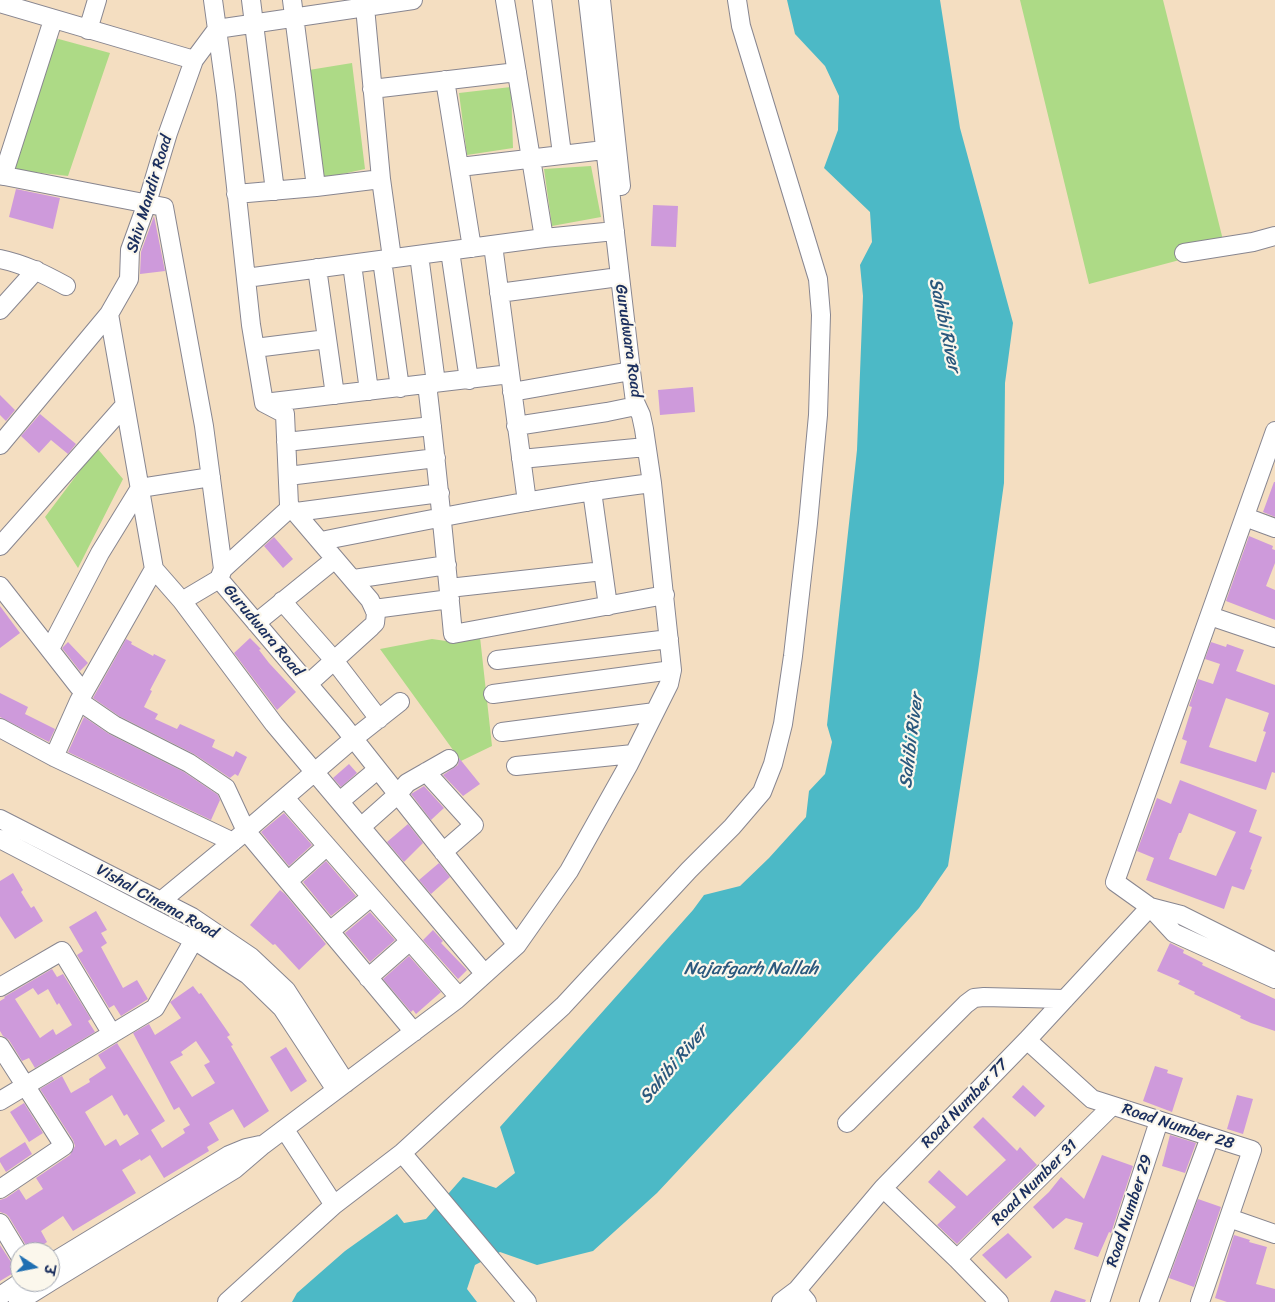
<!DOCTYPE html>
<meta charset="utf-8">
<style>
body{margin:0}
#map{position:relative;width:1275px;height:1302px;overflow:hidden;background:#f4dec1;font-family:Sriracha,"Playpen Sans Deva",sans-serif}
canvas{display:block}
.north{position:absolute;left:10px;top:1242px;width:50px;height:50px;box-sizing:border-box;background:#fbf7ec;border:1px solid #a1a7b3;border-radius:50%;rotate:101deg;font-size:14px;font-weight:700;line-height:20px;text-align:center;color:#1b2f5e}
.north::after{content:'';display:block;margin:auto;width:18px;height:22px;background:#1f6fb2;clip-path:polygon(50% 0,100% 100%,50% 72%,0 100%)}
</style>
<div id="map">
<canvas width="1275" height="1302"></canvas>
<div class="north">उ</div>
</div>
<script>
const ctx = document.querySelector('canvas').getContext('2d');
ctx.lineJoin = 'round';
function paint(path, color) { ctx.fillStyle = color; ctx.fill(path, 'evenodd'); }
function strokePath(path, color, width, dash) { ctx.strokeStyle = color; ctx.lineWidth = width; ctx.lineCap = dash ? 'butt' : 'round'; ctx.setLineDash(dash || []); ctx.stroke(path); }
function label(font, color, halo, rows, align = 'center') {
  ctx.font = font + ' Sriracha,sans-serif'; ctx.lineWidth = 4.5; ctx.setLineDash([]); ctx.textBaseline = 'middle'; ctx.strokeStyle = halo; ctx.fillStyle = color; for (const [text, x, y, turn = 0] of rows) {
    ctx.save(); ctx.translate(x, y); ctx.rotate((+turn || 0) * Math.PI / 180); ctx.textAlign = isNaN(turn) ? turn : align; if (halo) ctx.strokeText(text, 0, 0); ctx.fillText(text, 0, 0); ctx.restore();
  }
}
paint(new Path2D(`
 M1020,0H1163L1225,248L1089,284Z
 M55,38L110,53L68,176L14,170Z
 M352,63L365,169L324,178L309,70Z
 M511,87L513,148L467,155L459,93Z
 M591,166L601,217L552,226L544,169Z
 M97,448L123,479L78,568L45,517Z
 M480,637L492,746L461,761L380,649L432,639L446,641Z`), '#adda86');
paint(new Path2D(`
 M787,0H940L960,128L1013,323L1005,383L1004,483L978,671L948,866L919,908L800,1040L657,1193L593,1251L537,1265L500,1252L475,1265L467,1289L477,1302H292L297,1293L345,1251L397,1214L404,1223L426,1219L463,1177L496,1188L515,1173L500,1127L693,910L704,895L740,886L769,858L806,817L809,791L825,774L832,742L827,725L857,450L863,296L860,265L872,242L870,212L824,168L838,130L839,96L825,66L795,34Z`), '#4cb9c6');
paint(new Path2D(`
 M16,189L60,198L53,229L9,217Z
 M653,205L678,206L676,247L651,246Z
 M154,216L165,271L140,274L141,252Z
 M693,387L695,412L660,415L658,390Z
 M0,395L15,410L6,421L0,415Z
 M40,414L76,444L68,454L51,440L39,453L21,436Z
 M1274,482H1275V517L1263,512Z
 M1249,536L1273,546L1272,549L1275,550V563L1266,586L1275,590V620L1226,601Z
 M274,537L293,559L283,568L264,546Z
 M0,606L20,633L0,648Z
 M250,638L261,649L259,650L269,663L296,692L277,710L234,653Z
 M126,639L132,642L131,644L153,656L154,654L166,660L150,690L152,691L144,707L158,714L155,719L177,729L180,724L215,740L212,747L233,757L236,751L247,757L238,776L235,774L230,778L194,754L119,716L93,698Z
 M68,642L88,663L80,671L62,648Z
 M1211,642L1226,647L1227,644L1244,650L1236,671L1275,685V773L1272,772L1266,790L1180,763L1187,741L1182,739L1192,707L1189,706L1198,679L1213,684L1220,664L1205,659ZM1226,698L1269,713L1263,731L1266,732L1256,762L1209,747Z
 M0,693L28,707L25,714L55,729L49,742L0,717Z
 M84,717L109,734L184,772L218,795L220,800L211,820L68,752Z
 M459,758L480,784L463,796L443,775L458,765Z
 M349,764L357,773L341,787L333,778Z
 M1180,780L1257,810L1249,832L1262,837L1250,869L1252,870L1244,890L1232,886L1224,909L1146,880L1154,858L1137,851L1157,798L1171,804ZM1189,813L1236,832L1216,876L1169,859L1179,833H1181Z
 M424,786L444,808L431,820L411,794Z
 M284,813L312,845L289,866L261,832Z
 M408,824L423,843L404,862L387,842Z
 M326,861L356,896L331,916L303,882Z
 M439,863L450,877L431,894L419,880Z
 M13,873L23,890L21,892L31,908L34,906L43,921L15,939L0,916V881Z
 M280,890L285,894L326,944L299,970L275,944L273,945L250,925Z
 M96,911L107,930L101,933L107,943L101,947L123,988L137,980L148,999L121,1016L114,1005L109,1008L77,955L83,951L69,927Z
 M370,912L395,940L370,962L345,933Z
 M433,930L443,941L441,943L467,970L458,979L423,940Z
 M1170,943L1184,950L1183,953L1203,963L1202,965L1275,999V1031L1251,1023L1240,1018L1241,1016L1194,994L1195,992L1178,984L1180,981L1157,971Z
 M409,956L441,992L416,1014L413,1010L411,1012L383,979Z
 M52,969L57,977L63,974L91,1019L88,1021L95,1032L35,1068L29,1058L22,1061L9,1040L3,1036L0,1031V1001L5,998L4,997ZM33,988L38,995L48,989L57,1005L59,1003L72,1025L56,1035L53,1029L40,1038L15,999Z
 M193,986L199,994L201,993L230,1035L227,1037L233,1045L231,1046L269,1111L244,1128L233,1109L209,1123L219,1140L207,1147L209,1151L164,1178L150,1155L141,1161L140,1159L122,1170L136,1193L73,1231L63,1216L41,1231L47,1242L44,1244L48,1252H30L9,1217L6,1214L0,1212V1200L6,1198L19,1189L26,1200L43,1189L36,1178L70,1155L75,1146L73,1140L40,1089L62,1076L71,1093L90,1082L89,1079L106,1068L98,1055L117,1043L165,1121L151,1130L162,1148L185,1133L183,1129L190,1125L179,1107L174,1110L133,1033L149,1024L155,1035L181,1018L170,1002ZM196,1041L210,1062L204,1065L215,1083L192,1097L170,1062L183,1055L181,1052ZM112,1095L124,1116L127,1114L139,1134L120,1146L116,1139L105,1146L85,1112Z
 M286,1047L307,1081L291,1092L270,1057Z
 M1155,1066L1168,1070L1167,1073L1183,1078L1172,1112L1143,1101Z
 M1023,1085L1045,1106L1035,1117L1012,1097Z
 M1237,1095L1253,1099L1243,1134L1227,1129Z
 M24,1103L43,1133L29,1142L10,1112Z
 M983,1117L1017,1151L1020,1147L1037,1165L957,1244L937,1225L956,1207L928,1182L939,1170L967,1196L1006,1160L973,1127Z
 M1170,1135L1196,1143L1185,1173L1162,1166Z
 M25,1142L32,1154L6,1172L0,1162V1158Z
 M1102,1155L1133,1166L1111,1233L1109,1232L1098,1257L1074,1249L1083,1223L1066,1218L1053,1229L1033,1207L1049,1192L1061,1177L1084,1199Z
 M1198,1199L1221,1207L1194,1287L1169,1278Z
 M1008,1233L1032,1257L1006,1279L982,1255Z
 M1234,1235L1250,1240L1249,1242L1267,1247L1256,1284L1275,1289V1302H1227L1215,1298Z
 M0,1245L11,1262L20,1267V1269L0,1281Z
 M1055,1290L1086,1300L1085,1302H1050Z`), '#ce9adb');
const minor = new Path2D(`
 M213,0L226,95L251,325L264,403L285,414L289,505L370,600L376,613L375,623L371,627L308,684
 M251,0L275,191
 M292,0L316,187
 M505,0L544,238
 M542,0L562,154
 M601,0L621,186
 M0,3L194,60
 M365,7L381,179L392,258
 M88,30L97,0
 M445,80L472,248
 M372,89L517,72
 M460,167L604,150
 M0,175L164,207L204,426L223,569L219,579
 M3,176L53,20
 M236,194L316,187L381,179
 M493,245L527,502
 M450,251L469,380
 M1184,253L1253,242L1275,236
 M419,255L436,383
 M0,259C24,264 44,274 66,286
 M382,260L400,388
 M352,264L369,391
 M317,268L335,395
 M246,278L544,238L615,231
 M499,293L619,277
 M0,310L36,270
 M109,314L154,569L182,601L274,724L484,973
 M255,348L327,339
 M427,384C437,467 445,550 453,634L665,595
 M512,392L631,371
 M264,403L510,374
 M516,426L607,412L636,406
 M1275,431L1115,882L1150,907L1174,933L1275,979
 M286,442L432,426
 M0,445L109,314L129,279L130,250L147,203L168,133L194,60L217,29L413,0
 M521,459L646,447
 M288,476L436,458
 M592,491L608,606
 M296,512L440,493
 M1245,517L1275,528
 M321,541C431,519 540,497 652,483
 M0,546L125,405
 M223,569L291,507
 M219,579L342,724L517,945
 M354,579L447,565
 M0,586L79,687
 M449,588L603,571
 M182,601L219,579
 M282,601L333,659L379,719
 M374,609L450,599
 M1210,616L1275,638
 M256,623L335,559
 M50,649L100,553L140,488L211,477
 M497,660L669,639
 M493,694L672,670
 M79,701L114,725L189,763L226,788L246,831L353,739L400,702
 M0,728L54,757L233,842
 M502,732L655,712
 M54,757L79,701L154,569
 M516,766L633,754
 M426,772L474,825L443,852
 M285,798L459,997
 M340,801L377,770
 M0,819L192,917L251,957L286,990L346,1083
 M361,827L397,795L407,783L449,759
 M0,839L194,940L248,975L282,1008L336,1090
 M288,881L327,846
 M161,901L246,831L414,1032
 M1150,907L1181,915L1275,962
 M330,931L371,897
 M368,978L410,941
 M0,987L62,951L112,1034
 M1027,1040L1092,1099L1252,1150L1200,1302
 M0,1046L64,1146L0,1189
 M0,1101L155,1008L199,931
 M847,1123L966,1004L974,998L984,997L1065,999
 M285,1130L334,1205L402,1153L563,1006L689,870L732,827L762,792L773,764L783,724L793,656L808,523L818,415L821,315L818,279L741,26L737,0
 M402,1153L527,1302
 M883,1188L957,1259L999,1302
 M1229,1218L1275,1234
 M0,1223L20,1256
 M957,1259L1112,1106
 M50,1264L229,1155L246,1148L260,1145
 M50,1282L235,1169L263,1145L456,1000L517,945L569,871L629,764L669,684L672,670L652,483L644,429L641,415L635,402L631,371L588,0
 M797,1290L807,1302
 M0,1296L21,1282
 M18,1302L50,1282
 M227,1302L334,1205
 M781,1302L797,1290L883,1188L1027,1040L1150,907
 M1100,1302L1159,1121
 M1149,1302L1210,1137`);
strokePath(minor, '#888690', 20);
strokePath(minor, '#fff', 18);
label('16px', '#1b2f5e', '#fbf7ec', [
 ["Shiv Mandir Road",150,194,-73],
 ["Gurudwara Road",628,341,82],
 ["Gurudwara Road",263,631,50],
 ["Vishal Cinema Road",157,902,29],
 ["Road Number 77",965,1104,-46],
 ["Road Number 28",1178,1127,18],
 ["Road Number 31",1035,1183,-45],
 ["Road Number 29",1130,1211,-72]
]);
label('italic 18px', '#2a587d', '#fbf7ec', [
 ["Sahibi River",944,325,78],
 ["Sahibi River",912,741,-83],
 ["Najafgarh Nallah",751,969],
 ["Sahibi River",674,1065,-50]
]);
</script>
